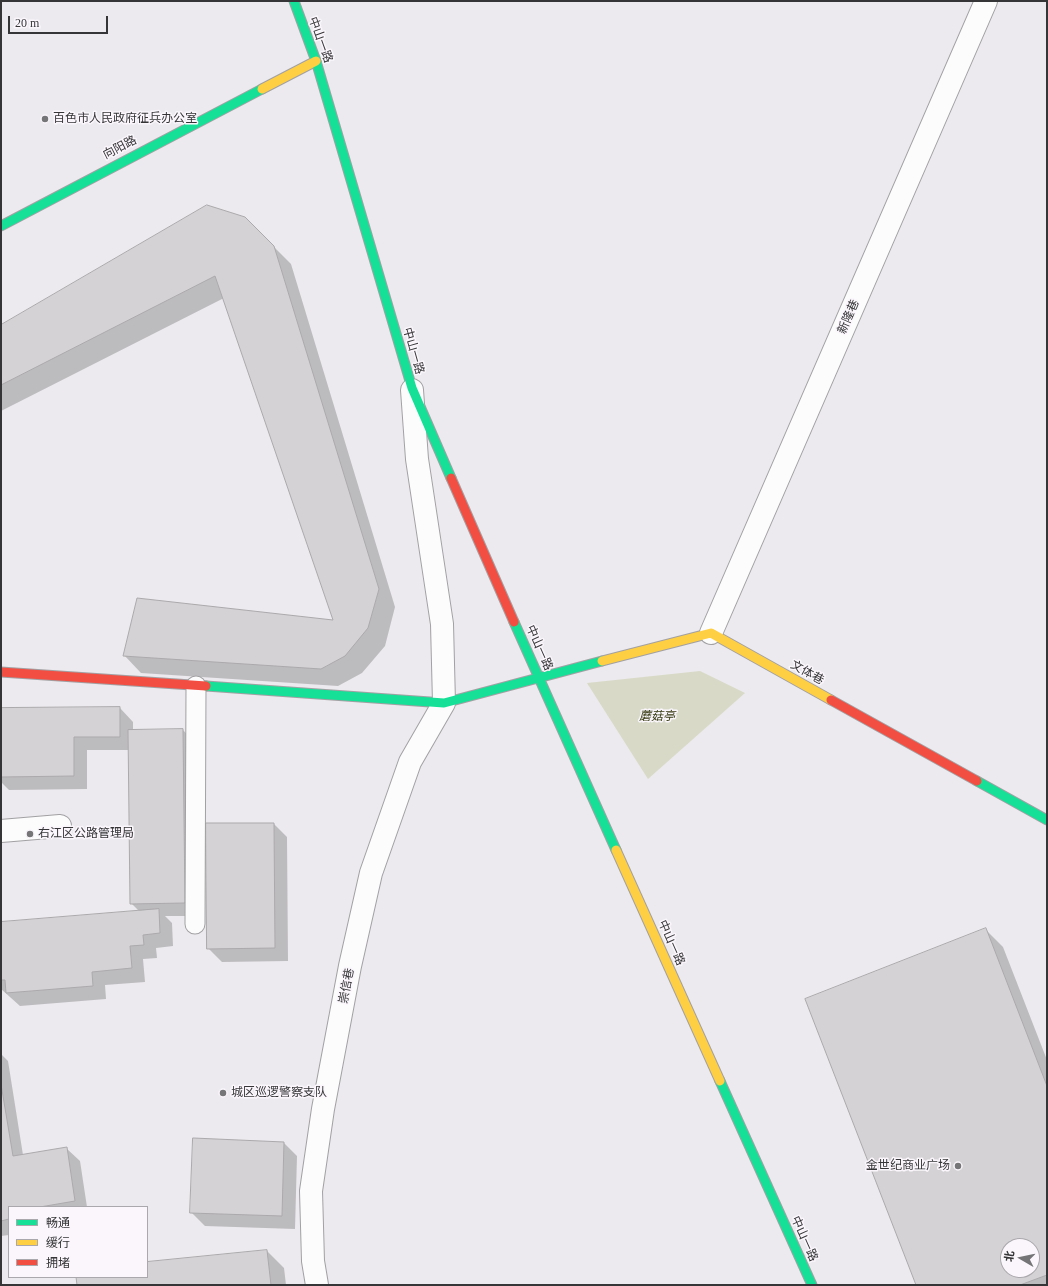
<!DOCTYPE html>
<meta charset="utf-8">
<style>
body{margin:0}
#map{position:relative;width:1048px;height:1286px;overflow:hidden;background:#eceaee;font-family:"Times New Roman","Noto Sans SC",serif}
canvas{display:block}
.frame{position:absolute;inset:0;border:2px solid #353436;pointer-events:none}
.legend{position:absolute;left:8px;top:1206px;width:140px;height:72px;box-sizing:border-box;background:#faf6fc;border:1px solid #aba8ad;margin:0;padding:5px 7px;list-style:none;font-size:12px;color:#353436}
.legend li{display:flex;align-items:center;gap:8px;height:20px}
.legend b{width:20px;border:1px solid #aba8ad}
.north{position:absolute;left:1000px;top:1238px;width:40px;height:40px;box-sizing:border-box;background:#faf6fc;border:1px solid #aba8ad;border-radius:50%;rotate:279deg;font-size:11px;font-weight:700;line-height:16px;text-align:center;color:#353436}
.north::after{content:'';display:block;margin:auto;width:14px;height:18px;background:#757476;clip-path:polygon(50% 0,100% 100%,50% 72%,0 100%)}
.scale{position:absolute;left:8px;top:16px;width:100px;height:18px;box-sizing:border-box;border:2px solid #353436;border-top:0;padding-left:5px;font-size:12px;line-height:14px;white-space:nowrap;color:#353436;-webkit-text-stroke:3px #faf6fc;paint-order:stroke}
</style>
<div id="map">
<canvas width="1048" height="1286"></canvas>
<div class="frame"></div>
<ul class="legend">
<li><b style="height:5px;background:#16e098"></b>畅通</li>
<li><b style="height:5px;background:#ffcf43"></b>缓行</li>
<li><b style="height:5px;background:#f24e42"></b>拥堵</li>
</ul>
<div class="north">北</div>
<div class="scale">20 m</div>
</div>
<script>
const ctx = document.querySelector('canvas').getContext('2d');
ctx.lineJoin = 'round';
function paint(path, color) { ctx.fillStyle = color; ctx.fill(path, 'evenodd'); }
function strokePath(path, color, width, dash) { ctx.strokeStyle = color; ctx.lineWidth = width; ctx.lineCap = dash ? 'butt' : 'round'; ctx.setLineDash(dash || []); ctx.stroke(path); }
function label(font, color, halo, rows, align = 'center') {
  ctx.font = font + ' "Times New Roman","Noto Sans SC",serif'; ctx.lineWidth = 3; ctx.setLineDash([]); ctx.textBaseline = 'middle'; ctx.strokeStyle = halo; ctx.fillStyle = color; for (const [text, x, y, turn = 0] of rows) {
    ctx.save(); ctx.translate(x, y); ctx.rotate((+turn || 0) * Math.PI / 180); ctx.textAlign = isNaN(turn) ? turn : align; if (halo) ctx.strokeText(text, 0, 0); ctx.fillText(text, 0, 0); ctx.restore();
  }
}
paint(new Path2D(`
 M700,671L745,693L648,779L587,683Z`), '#d8dac7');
paint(new Path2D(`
 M245,218L291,264L395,607L385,646L362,673L338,686L141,673L124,655L335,621L224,298L1,411V326Z
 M120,708L133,722V731L183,730L196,744L198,916H165L172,923L173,946L156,948L157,958L143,959L145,982L105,985L106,999L20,1006L1,989V923L139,911L131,903L129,750H87V789L9,790L1,782V709Z
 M274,824L287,837L288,961L222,962L208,948Z
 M986,930L1003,947L1047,1060V1285H917ZM1008,1246H1032V1270H1008Z
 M1,1054L8,1061L23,1155L66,1148L80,1161L87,1207H9V1235L1,1236Z
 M194,1139L284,1143L297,1156L295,1229L205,1226L191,1212Z
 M267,1251L284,1268L286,1285H78L77,1277H147V1263Z`), '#0003');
const building = new Path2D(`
 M207,205L245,217L274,246L379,589L368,628L345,656L321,669L123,656L137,598L333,620L215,276L1,385V325Z
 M120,707V737H74V776L1,777V708Z
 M183,729L185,903L130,904L128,730Z
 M206,823H274L275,948L207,949Z
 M159,909L160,933L143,935L144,945L130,946L132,968L92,972L93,986L6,993L5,980H1V922Z
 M986,928L1047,1086V1275L1020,1285H916L805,999ZM1008,1246H1032V1270H1008Z
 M1,1084L13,1156L67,1147L75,1201L40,1207H9V1219L1,1221Z
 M193,1138L284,1142L282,1216L190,1213Z
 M267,1250L271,1285H77L76,1277H147V1262Z`);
paint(building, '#d4d2d4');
strokePath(building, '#aba9ab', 1);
const lane = new Path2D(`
 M195,924L196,686`);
const street = new Path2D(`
 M711,633L986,1
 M1,831L60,826
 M317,1285L313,1261L311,1191L323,1109L350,966L371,873L410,762L444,703L442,624L417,459L412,390`);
const fast = new Path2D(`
 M294,1L316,61L412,388L451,478
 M1,226L262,89
 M514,622L616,850
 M206,686L444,703L602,661
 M977,781L1047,820
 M720,1081L812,1285`);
const slow = new Path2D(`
 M262,89L316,61
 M602,661L711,633L831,700
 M616,850L720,1081`);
const jam = new Path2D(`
 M451,478L514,622
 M1,672L206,686
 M831,700L977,781`);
strokePath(lane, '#a2a0a3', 21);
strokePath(street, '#a2a0a3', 24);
strokePath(fast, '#a2a0a3', 11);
strokePath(slow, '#a2a0a3', 11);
strokePath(jam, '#a2a0a3', 11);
strokePath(lane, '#fcfcfc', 19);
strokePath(street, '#fcfcfc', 22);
strokePath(fast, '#16e098', 9);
strokePath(slow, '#ffcf43', 9);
strokePath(jam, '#f24e42', 9);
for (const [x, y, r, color] of [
 [45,119,4,"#757476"],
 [30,834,4,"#757476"],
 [223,1093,4,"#757476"],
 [958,1166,4,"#757476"]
]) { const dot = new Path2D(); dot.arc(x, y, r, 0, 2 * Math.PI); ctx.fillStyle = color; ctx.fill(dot); strokePath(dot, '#faf6fc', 1.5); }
label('12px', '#353436', '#faf6fc', [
 ["中山一路",320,40,70],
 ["向阳路",120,148,-27],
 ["新隆巷",849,317,-67],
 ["中山一路",413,351,74],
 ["中山一路",539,648,66],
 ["文体巷",807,673,29],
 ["中山一路",671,943,66],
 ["崇信巷",347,986,-79],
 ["中山一路",804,1239,66]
]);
label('12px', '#353436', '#faf6fc', [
 ["百色市人民政府征兵办公室",53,119],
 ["右江区公路管理局",38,834],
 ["城区巡逻警察支队",231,1093],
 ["金世纪商业广场",950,1166,"right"]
], 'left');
label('italic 12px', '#363910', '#faf6fc', [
 ["蘑菇亭",657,717]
]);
</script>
